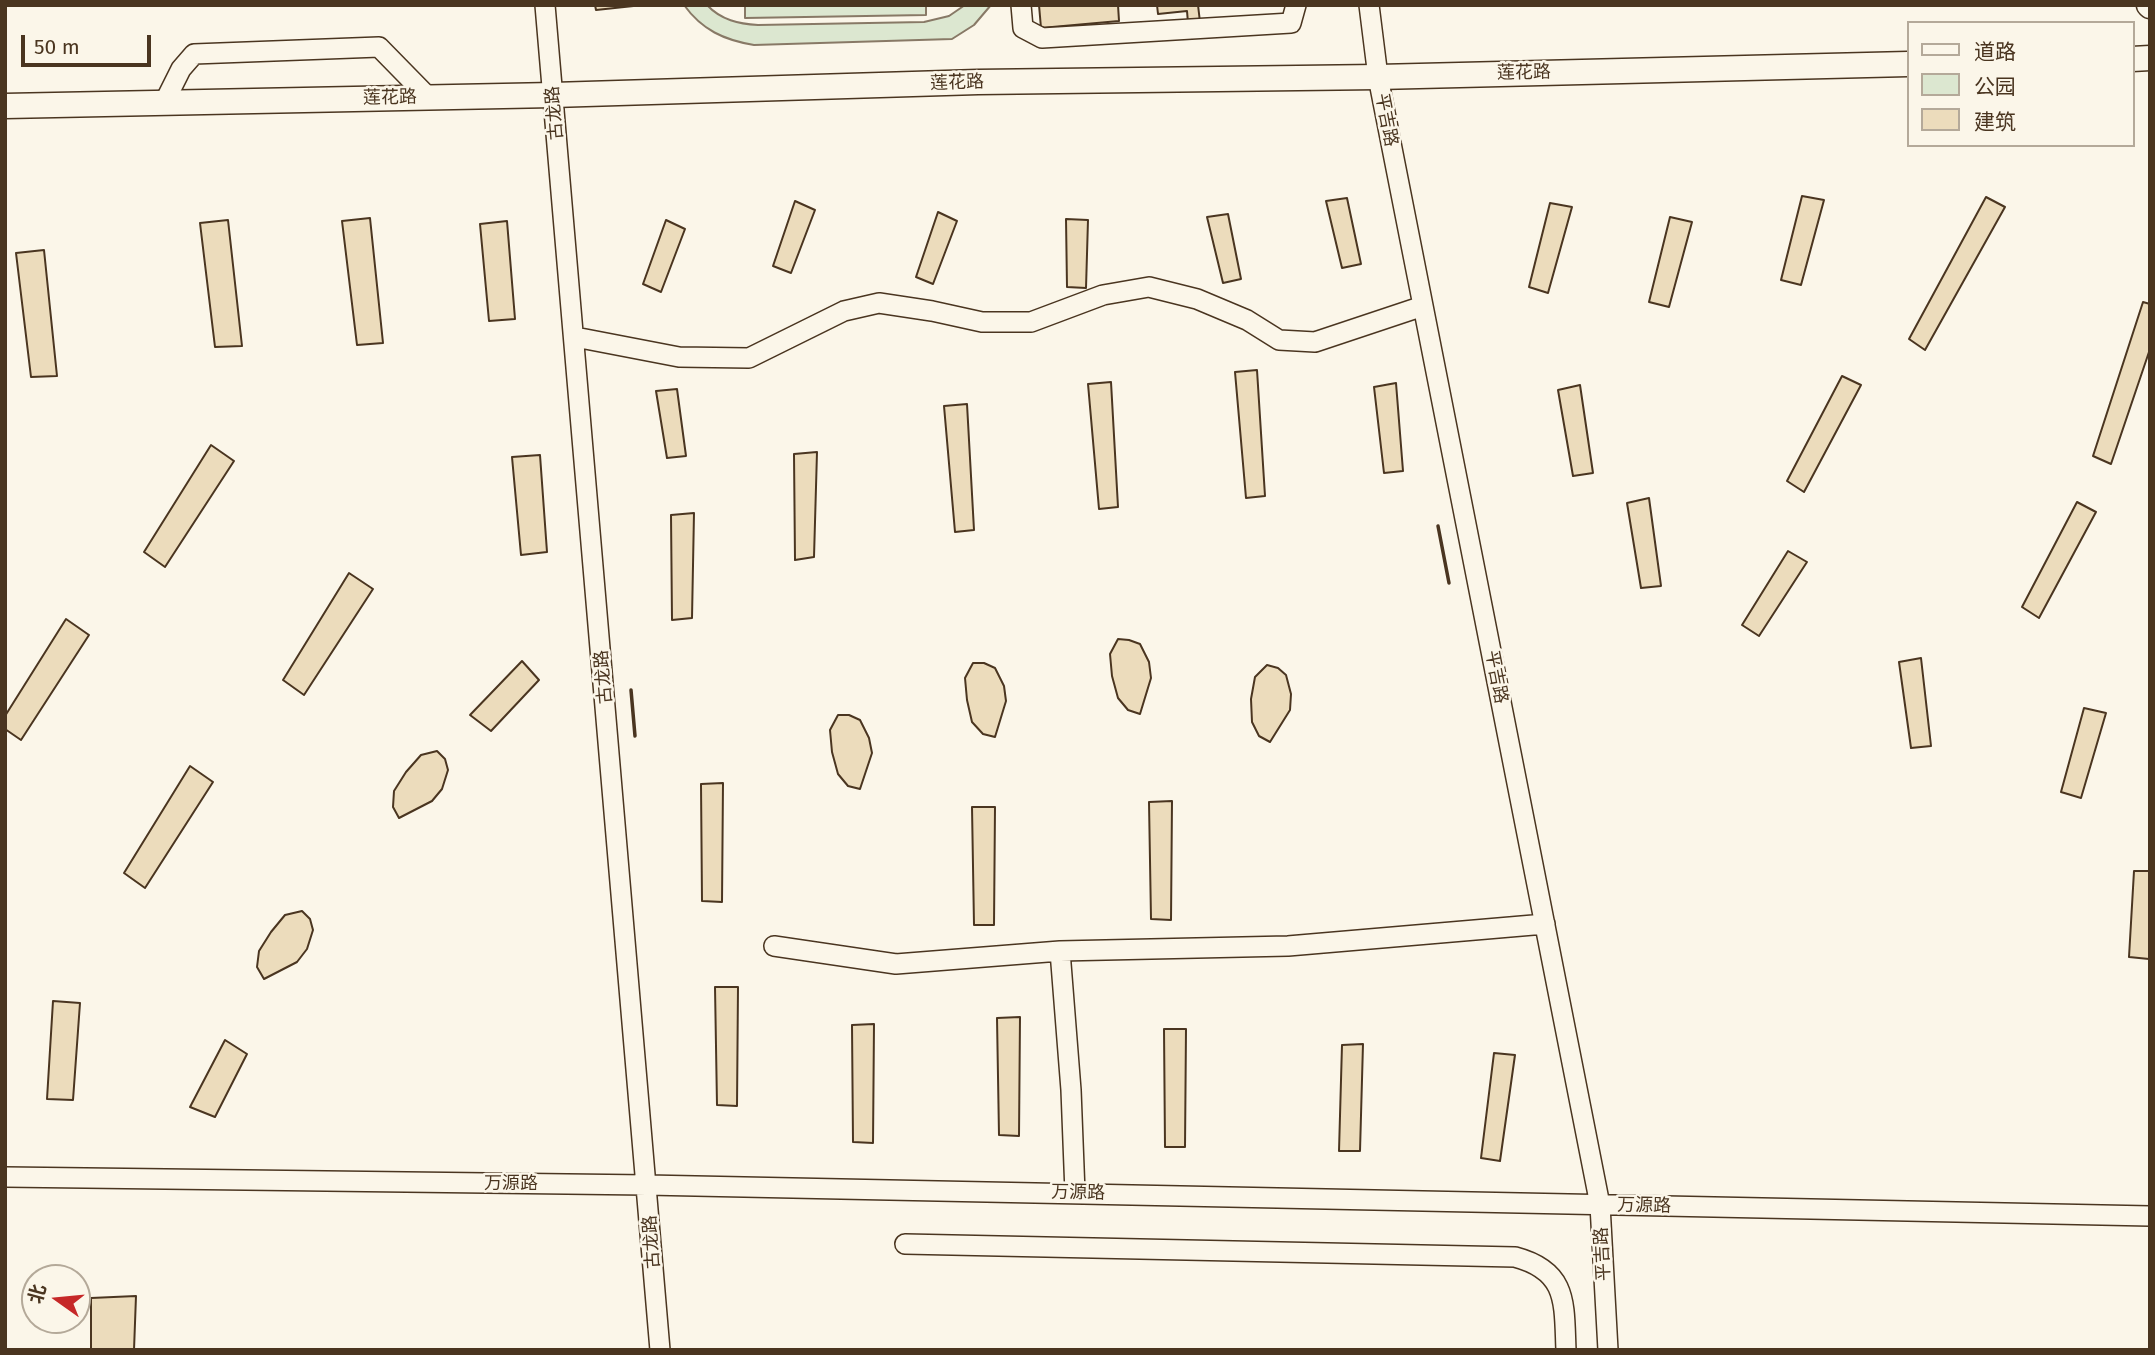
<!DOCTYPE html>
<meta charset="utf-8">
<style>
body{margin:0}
#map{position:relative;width:2155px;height:1355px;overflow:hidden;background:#fbf6e9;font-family:"Fira Sans","Noto Sans SC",sans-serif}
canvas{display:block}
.frame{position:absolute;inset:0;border:7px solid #4a3520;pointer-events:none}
.legend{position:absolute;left:1907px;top:21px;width:228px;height:126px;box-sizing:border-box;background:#fbf6e9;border:2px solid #b4a999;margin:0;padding:9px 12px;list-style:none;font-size:21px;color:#4a3520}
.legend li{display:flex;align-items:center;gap:14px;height:35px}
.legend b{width:35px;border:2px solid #b4a999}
.north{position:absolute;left:21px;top:1264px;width:70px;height:70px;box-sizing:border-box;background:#fbf6e9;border:2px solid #b4a999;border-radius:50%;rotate:285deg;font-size:19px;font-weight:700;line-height:28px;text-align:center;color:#4a3520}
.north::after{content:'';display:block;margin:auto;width:24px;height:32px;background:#c62828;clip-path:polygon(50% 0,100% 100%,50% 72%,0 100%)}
.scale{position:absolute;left:21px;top:35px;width:130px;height:32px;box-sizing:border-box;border:4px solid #4a3520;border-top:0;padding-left:9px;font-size:21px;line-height:24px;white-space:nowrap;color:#4a3520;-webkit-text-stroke:5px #fbf6e9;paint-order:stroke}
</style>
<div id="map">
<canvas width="2155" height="1355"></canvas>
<div class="frame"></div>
<ul class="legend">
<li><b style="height:9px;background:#fbf6e9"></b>道路</li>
<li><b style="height:19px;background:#dce7d0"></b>公园</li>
<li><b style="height:19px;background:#ecdcbc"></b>建筑</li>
</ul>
<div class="north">北</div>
<div class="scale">50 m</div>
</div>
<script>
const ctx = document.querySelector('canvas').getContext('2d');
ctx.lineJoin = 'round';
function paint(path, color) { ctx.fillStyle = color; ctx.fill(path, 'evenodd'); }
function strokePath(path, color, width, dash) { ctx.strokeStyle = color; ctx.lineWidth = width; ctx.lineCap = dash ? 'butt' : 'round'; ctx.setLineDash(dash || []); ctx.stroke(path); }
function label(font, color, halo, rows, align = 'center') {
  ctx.font = font + ' "Fira Sans","Noto Sans SC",sans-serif'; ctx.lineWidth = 5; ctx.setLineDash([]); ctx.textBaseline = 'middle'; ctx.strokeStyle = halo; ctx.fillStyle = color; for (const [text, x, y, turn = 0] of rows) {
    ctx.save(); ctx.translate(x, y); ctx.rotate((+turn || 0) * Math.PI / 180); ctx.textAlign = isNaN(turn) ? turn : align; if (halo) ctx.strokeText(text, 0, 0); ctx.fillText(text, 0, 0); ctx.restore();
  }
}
const green = new Path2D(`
 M684,5H707C721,20 739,24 758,25L924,22L949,16L965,5H991L974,25L952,39L754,45C724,40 702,30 684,5Z
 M745,5H926V15L745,18Z`);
paint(green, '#dce7d0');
strokePath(green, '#887966', 2);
const building = new Path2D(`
 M595,5H643L596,10Z
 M1039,5H1118L1119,21L1041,28Z
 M1157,5H1198L1200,22L1188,23L1187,11L1158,14Z
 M1802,196L1824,200L1801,285L1781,280Z
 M1986,197L2005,207L1925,350L1909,339Z
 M1347,198L1361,264L1342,268L1326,201Z
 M795,201L815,210L791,273L773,266Z
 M1550,203L1572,207L1548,293L1529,287Z
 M938,212L957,221L933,284L916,277Z
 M1228,214L1241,279L1223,283L1207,217Z
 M1670,217L1692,222L1669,307L1649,302Z
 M370,218L383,343L357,345L342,221Z
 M1066,219L1088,220L1086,288L1067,287Z
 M228,220L242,346L215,347L200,223Z
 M666,220L685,229L661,292L643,284Z
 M507,221L515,319L489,321L480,224Z
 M44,250L57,376L31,377L16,253Z
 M2143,302L2150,304V349L2111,464L2093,456Z
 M1257,370L1265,496L1246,498L1235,372Z
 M1842,376L1861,385L1804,492L1787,481Z
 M1111,382L1118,507L1099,509L1088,384Z
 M1396,383L1403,471L1384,473L1374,387Z
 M1580,385L1593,473L1573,476L1558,390Z
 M677,389L686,456L667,458L656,391Z
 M967,404L974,530L955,532L944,406Z
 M211,445L234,461L165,567L144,552Z
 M817,452L814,557L795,560L794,454Z
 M540,455L547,552L521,555L512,457Z
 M1649,498L1661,586L1641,588L1627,503Z
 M2077,502L2096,512L2039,618L2022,607Z
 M694,513L692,618L672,620L671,515Z
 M1788,551L1807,562L1759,636L1742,625Z
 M349,573L373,589L304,695L283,680Z
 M66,619L89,635L21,740L5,729V716Z
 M1118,639L1129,640L1140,644L1149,662L1151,678L1140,714L1128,710L1118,698L1112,676L1110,654Z
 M1921,658L1931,746L1911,748L1899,662Z
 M522,661L539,680L491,731L470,715Z
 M973,663H984L995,668L1004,686L1006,701L995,737L983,734L972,722L967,700L965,678Z
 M1267,665L1278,668L1286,675L1291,694L1290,710L1270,742L1259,736L1252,722L1251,699L1255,677Z
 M2084,708L2106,713L2081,798L2061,792Z
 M838,715H849L860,720L869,738L872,753L860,789L848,786L838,774L832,752L830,730Z
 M437,751L445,759L448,770L442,789L432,801L399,818L393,807L394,791L406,772L421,755Z
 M190,766L213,782L145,888L124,873Z
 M723,783L722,902L702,901L701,784Z
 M1172,801L1171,920L1151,919L1149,802Z
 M972,807H995L994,925H974Z
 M2134,871H2150L2149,959L2129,957Z
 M302,911L310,919L313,930L307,949L297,962L264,979L257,967L259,951L271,932L285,915Z
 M715,987H738L737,1106L717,1105Z
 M53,1001L80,1003L73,1100L47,1099Z
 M1020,1017L1019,1136L999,1135L997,1018Z
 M874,1024L873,1143L853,1142L852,1025Z
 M1164,1029H1186L1185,1147H1165Z
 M225,1040L247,1054L215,1117L190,1107Z
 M1363,1044L1360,1151H1339L1342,1045Z
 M1494,1053L1515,1055L1500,1161L1481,1158Z
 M136,1296L134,1350H91V1298Z`);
paint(building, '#ecdcbc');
strokePath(building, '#4a3520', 2);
const minor = new Path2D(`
 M545,5L660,1350
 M1021,5L1023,28L1042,38L1291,23L1296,5
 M1369,5L1378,77L1600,1205L1608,1350
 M164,103L181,69L194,54L379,47L428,97
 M575,337L679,357L749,358L844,311L879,303L932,311L982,322H1031L1103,295L1149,287L1197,299L1247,320L1279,340L1315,342L1423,306
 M774,946L896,964L1060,951L1288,946L1545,924
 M1060,951L1071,1090L1075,1193
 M5,1177L647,1185L2150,1216
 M905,1244L1515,1257C1568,1271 1564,1303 1566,1350`);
const major = new Path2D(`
 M2149,5L2150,6
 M2132,59L2150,58
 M5,106L553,95L978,82L1378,77L1908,64`);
strokePath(minor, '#4a3520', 22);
strokePath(major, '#4a3520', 27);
strokePath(minor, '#fbf6e9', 19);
strokePath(major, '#fbf6e9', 24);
strokePath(new Path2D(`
 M1438,526L1449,583
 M631,690L635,736`), '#4a3520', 3.5);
label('18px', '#4a3520', '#fbf6e9', [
 ["莲花路",1524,73,-1],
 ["莲花路",957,83,-2],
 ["莲花路",390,98,-1],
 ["古龙路",555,113,-95],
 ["平吉路",1386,120,79],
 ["古龙路",604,677,-95],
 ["平吉路",1496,677,79],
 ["万源路",511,1184],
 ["万源路",1078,1193,1],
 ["万源路",1644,1206,1],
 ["古龙路",652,1242,-94],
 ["平吉路",1603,1254,-93]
]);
</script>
